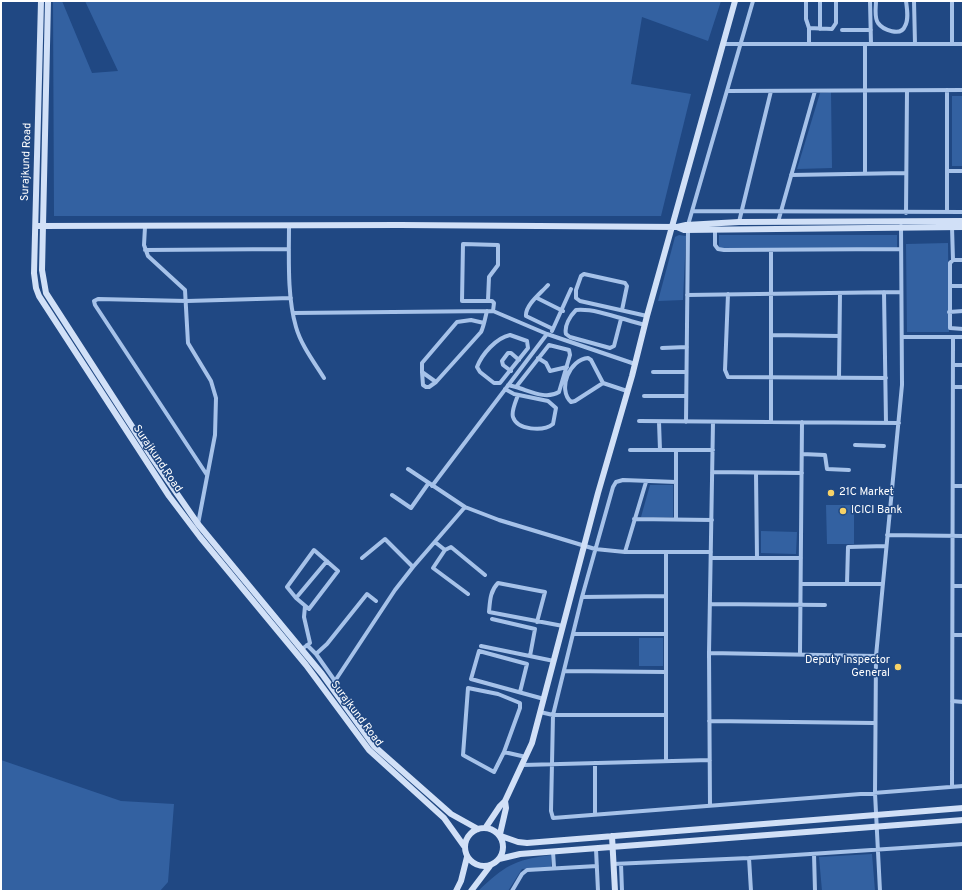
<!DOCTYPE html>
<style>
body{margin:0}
#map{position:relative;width:964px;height:892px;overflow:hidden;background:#204883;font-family:Overpass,sans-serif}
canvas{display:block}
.frame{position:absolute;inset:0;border:2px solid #fff;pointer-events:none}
</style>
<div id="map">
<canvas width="964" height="892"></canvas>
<div class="frame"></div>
</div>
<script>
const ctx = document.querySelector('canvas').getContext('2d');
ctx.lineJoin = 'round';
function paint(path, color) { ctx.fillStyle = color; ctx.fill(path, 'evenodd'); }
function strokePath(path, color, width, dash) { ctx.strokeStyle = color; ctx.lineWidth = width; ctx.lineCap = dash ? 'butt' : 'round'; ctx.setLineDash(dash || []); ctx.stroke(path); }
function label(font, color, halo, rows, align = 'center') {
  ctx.font = font + ' Overpass,sans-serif'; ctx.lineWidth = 3; ctx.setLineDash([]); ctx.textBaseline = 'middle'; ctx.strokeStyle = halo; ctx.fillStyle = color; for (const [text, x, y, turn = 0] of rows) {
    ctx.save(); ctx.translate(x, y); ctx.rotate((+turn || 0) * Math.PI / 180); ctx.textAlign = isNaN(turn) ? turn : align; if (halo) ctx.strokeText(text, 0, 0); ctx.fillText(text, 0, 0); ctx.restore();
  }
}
paint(new Path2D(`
 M53,1H62L92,73L118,71L85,1H721L708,41L642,17L631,84L691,94L661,216H54Z
 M831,92L832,168L797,169L820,93Z
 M952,96H963V166H952Z
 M679,235L686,236L683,300L658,301L675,237Z
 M719,235H897V248H719Z
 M948,243L949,332H907L906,244Z
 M650,485H673V517H641Z
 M826,505H854V544H827Z
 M761,531L797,532L796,554L761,553Z
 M639,638H663V666H639Z
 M1,760L121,801L174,804L168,882L160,891H1Z
 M872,854L875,891H822L819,857Z
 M551,855V867L522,869L508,891H478C505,866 513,860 551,855Z`), '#3361a1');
strokePath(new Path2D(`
 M806,1V19L809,28L832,29L836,23V1
 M820,1V29
 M870,1L871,44
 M876,1C876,8 874,17 878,23C883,30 901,37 905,26C909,19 907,9 906,1
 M914,1L915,44
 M952,1V44
 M809,28V44
 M842,30H871
 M723,44H963
 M727,91L963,90
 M947,171H963
 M865,173V44
 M791,175L906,173
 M693,211L963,212
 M947,212V90
 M906,213L907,91
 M739,222L771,91
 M778,222L815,91
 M289,225C289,257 287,297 296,327C301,345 314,362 324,378
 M688,225L753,1
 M145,227L144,245L148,256L185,290L188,343L211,381L216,398L215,435L198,524
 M952,227L953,260
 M715,230V245L718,249L724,250L901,249
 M145,250L289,249
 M963,260H953L950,263V328L963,329
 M548,285C541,293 525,305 526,316L553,329
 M950,286H963
 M884,292L886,423
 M728,294L725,370L728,377L886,378
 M687,295L901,292
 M537,298L563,311
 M488,300L489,277L498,265V245L463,244L462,301H492L494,303L493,311
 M622,310L627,286L625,283L584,274L581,276L576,290V298L580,301L647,316
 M949,312L963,311
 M293,313L493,311L547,334L635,364
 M621,319L614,346L610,348L570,337L566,334C564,326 570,316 576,310C596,308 624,320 645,325
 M484,323L471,320L457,322L422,363V372L436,382L481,332C484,326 485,318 487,311
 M552,331L571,289
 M510,335L527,341L528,348L500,383H494L480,372L477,367C482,354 496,338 510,335Z
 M771,335L839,336
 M902,337H963
 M662,348L687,347
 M538,358L546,363L550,371L567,367
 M953,365H963
 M511,371L503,365L502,361L508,353H511L519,360
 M422,372L423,385L426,387H429L436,382
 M653,372H686
 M839,378L840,293
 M603,383L575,401L571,402C557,389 570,359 588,358L591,360L603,383L627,391
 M508,385L516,387L549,345L569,350L570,355L559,392C546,400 530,391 516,387
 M953,387H963
 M505,389L514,394L548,401L556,408L553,424C543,432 517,430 513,417C511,411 516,401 518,395
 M644,396H686
 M639,421L899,423
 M659,422L660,450
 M686,422L688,230
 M771,422V250
 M855,445L884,446
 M630,450H713
 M676,450V519
 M802,454L825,455L827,469L849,470
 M408,469L465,507L499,520L595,549L625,552H711
 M712,472L802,473
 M756,473L757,558
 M207,475L95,305L94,301L98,299L187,301L291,298
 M676,482L623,480L616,482L613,487L582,597L553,715L551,811L553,818L963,786
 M432,486L547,334
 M953,486H963
 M392,495L411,508L428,484
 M634,519L712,520
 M887,535L963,536
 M435,542L445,550L451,547L485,575
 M445,550L433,568L468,594
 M625,552L646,482
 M362,558L385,539L413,567
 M711,558H801
 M801,584H883
 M847,584L848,547L886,546
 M953,586H963
 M582,597L666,596
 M296,598L287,587L314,550L338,571L309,609L296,598L327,561
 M710,604L825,605
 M492,619L535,629L530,656
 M537,622L545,592L498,583C490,591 490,601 489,612L563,626
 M573,634H666
 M953,635H963
 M307,645L316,654L335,681
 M481,646L554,661
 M302,649L310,643L304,617L305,606
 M709,653L876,656
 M800,653L802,422
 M316,654L327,644L367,594L376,601
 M564,671L666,672
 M331,687L395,590L413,567L465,507
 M468,688L498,694L520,703V708L504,752L494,772L463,755Z
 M520,692L527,664L479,651L471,679L544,699
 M952,701L963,702
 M540,712L553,715H665
 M709,721L874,723
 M504,752L526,757
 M666,761V552
 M595,763V815
 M523,765L710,760
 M952,787L953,337
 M710,806L709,653L713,422
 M596,849L598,891
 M553,852L554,867
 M814,854L815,891
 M749,858L751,891
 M613,864L749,858L963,844
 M621,864L622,891
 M512,891L522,874L527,870L597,866
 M880,891L875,793L876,656L902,385L901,226`), '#a6c2e9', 4);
strokePath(new Path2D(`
 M41,1L34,273L36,288L39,296L169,496L200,537L306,665L369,750L444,818L464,846
 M48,1L42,270L46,293L153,459L198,524L322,674L374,746L451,814L478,829
 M39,226L400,225L677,227L686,225L739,222L963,221
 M677,227L684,230L963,227
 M486,827L500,806L505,801L532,743L598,493L632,376L647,316L735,1
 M465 847a19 19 0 1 1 38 0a19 19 0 1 1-38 0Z
 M500,834L506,808L505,801
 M501,836L518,842L527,843L963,808
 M612,836L615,891
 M499,859L520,854L963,820
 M456,891L461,881L467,857
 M471,891L490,866`), '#d1e0f7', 6);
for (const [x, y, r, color] of [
 [831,493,4,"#f7d267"],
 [843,511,4,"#f7d267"],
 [898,667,4,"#f7d267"]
]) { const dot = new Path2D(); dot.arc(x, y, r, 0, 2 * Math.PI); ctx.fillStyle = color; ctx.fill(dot); strokePath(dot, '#204883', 1.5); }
label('11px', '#fff', '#204883', [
 ["Surajkund Road",27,162,-88],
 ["Surajkund Road",157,459,56],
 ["Surajkund Road",356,714,53]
]);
label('11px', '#fff', '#204883', [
 ["21C Market",839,493],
 ["ICICI Bank",851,511],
 ["Deputy Inspector",890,661,"right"],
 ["General",890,674,"right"]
], 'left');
</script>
